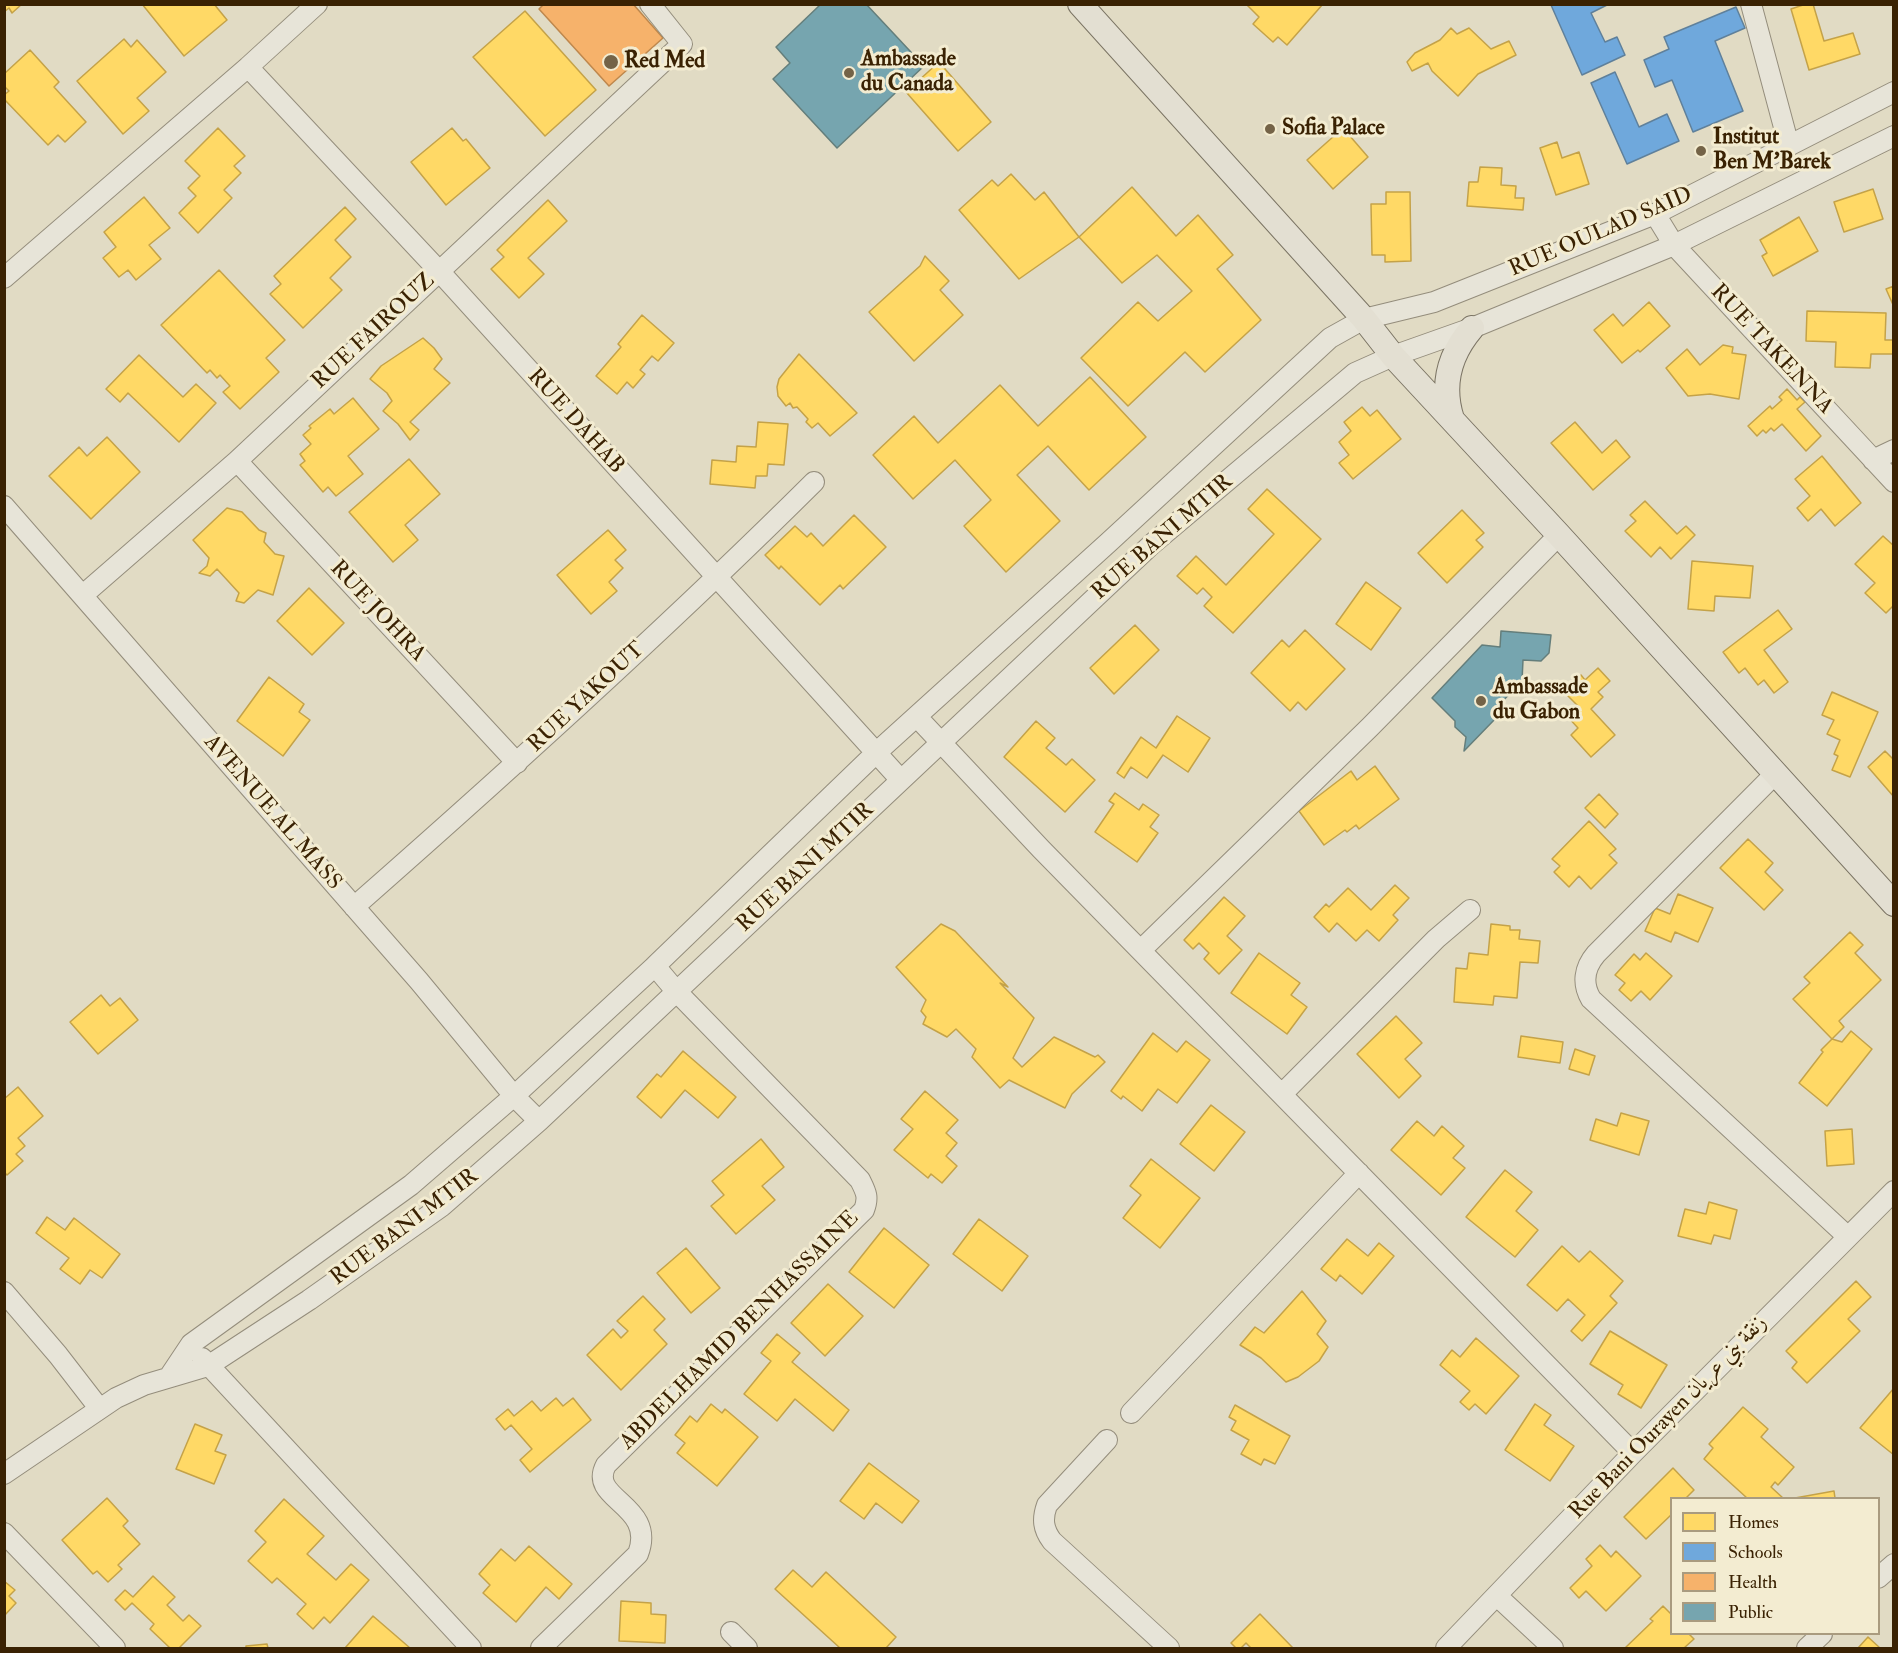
<!DOCTYPE html>
<meta charset="utf-8">
<style>
body{margin:0}
#map{position:relative;width:1898px;height:1653px;overflow:hidden;background:#e1dbc4;font-family:"IM FELL Double Pica",serif}
canvas{display:block}
.frame{position:absolute;inset:0;border:6px solid #3a2203;pointer-events:none}
.legend{position:absolute;left:1670px;top:1497px;width:210px;height:138px;box-sizing:border-box;background:#f3ecd1;border:2px solid #a99b7f;margin:0;padding:8px 10px;list-style:none;font-size:18px;color:#3a2203}
.legend li{display:flex;align-items:center;gap:12px;height:30px}
.legend b{width:30px;border:2px solid #a99b7f}
</style>
<div id="map">
<canvas width="1898" height="1653"></canvas>
<div class="frame"></div>
<ul class="legend">
<li><b style="height:16px;background:#ffd966"></b>Homes</li>
<li><b style="height:16px;background:#6fa8dc"></b>Schools</li>
<li><b style="height:16px;background:#f6b26b"></b>Health</li>
<li><b style="height:16px;background:#76a5af"></b>Public</li>
</ul>
</div>
<script>
const ctx = document.querySelector('canvas').getContext('2d');
ctx.lineJoin = 'round';
function paint(path, color) { ctx.fillStyle = color; ctx.fill(path, 'evenodd'); }
function strokePath(path, color, width, dash) { ctx.strokeStyle = color; ctx.lineWidth = width; ctx.lineCap = dash ? 'butt' : 'round'; ctx.setLineDash(dash || []); ctx.stroke(path); }
function label(font, color, halo, rows, align = 'center') {
  ctx.font = font + ' "IM FELL Double Pica",Amiri,serif'; ctx.lineWidth = 6; ctx.setLineDash([]); ctx.textBaseline = 'middle'; ctx.strokeStyle = halo; ctx.fillStyle = color; for (const [text, x, y, turn = 0] of rows) {
    ctx.save(); ctx.translate(x, y); ctx.rotate((+turn || 0) * Math.PI / 180); ctx.textAlign = isNaN(turn) ? turn : align; if (halo) ctx.strokeText(text, 0, 0); ctx.fillText(text, 0, 0); ctx.restore();
  }
}
const homes = new Path2D(`
 M4,4H22L12,13L9,8L4,12Z
 M142,4H214L227,20L184,56Z
 M1246,4H1323L1287,45L1278,37L1273,42L1253,24L1259,17Z
 M1806,4H1813L1824,41L1853,33L1860,54L1809,70L1791,9Z
 M525,11L596,90L545,136L473,57Z
 M1451,28L1457,34L1469,28L1491,49L1509,41L1516,55L1478,74L1458,96L1432,71L1428,63L1412,71L1407,62L1415,53L1440,40Z
 M124,39L131,47L137,40L166,72L137,98L149,111L123,134L77,81Z
 M30,50L59,82L54,87L86,122L65,142L58,135L48,145L4,99V95L9,91L4,86V74Z
 M939,62L991,122L958,151L906,92Z
 M218,128L245,156L234,166L241,173L224,190L232,198L198,233L179,213L196,196L188,188L200,176L185,161Z
 M452,128L463,141L466,139L490,168L446,205L411,162Z
 M1343,128L1368,157L1333,189L1307,160Z
 M1557,142L1562,158L1579,152L1589,184L1556,195L1540,148Z
 M1480,167L1502,168L1501,185L1516,186L1515,198H1524L1523,210L1467,206L1469,182H1478Z
 M1011,174L1035,200L1044,192L1079,237L1019,279L959,210L992,180L998,186Z
 M1132,187L1176,236L1198,215L1233,255L1217,269L1261,320L1205,372L1185,352L1128,406L1081,358L1138,302L1158,321L1192,291L1157,255L1122,283L1079,237Z
 M1873,189L1883,219L1844,232L1834,202Z
 M1386,192H1410L1411,261L1385,262V255H1372L1371,204H1386Z
 M144,197L170,228L149,245L161,259L136,280L128,270L119,277L103,258L116,247L104,232Z
 M548,200L567,221L528,258L544,274L519,298L491,269L504,257L497,250Z
 M345,207L356,219L335,240L351,257L330,278L342,290L303,328L270,294L281,284L274,276Z
 M1799,217L1818,251L1773,276L1762,256L1767,253L1760,240Z
 M925,256L949,281L940,290L963,315L914,361L869,312L920,266Z
 M219,270L285,340L266,358L279,372L240,409L223,392L230,386L220,375L217,378L210,370L207,373L161,325Z
 M1894,286V307L1886,289Z
 M1649,302L1670,326L1640,352L1638,350L1622,363L1594,330L1613,314L1623,326Z
 M1807,311L1886,313L1885,340H1894V354H1871L1870,368L1835,367L1836,342L1806,341Z
 M642,315L674,343L658,361L652,356L640,370L645,374L633,388L627,382L617,394L596,376L621,347L618,344Z
 M423,338L434,348L442,359L434,369L450,383L410,422L419,430L410,440L398,424L383,411L392,401L387,393L370,379L381,366Z
 M1723,345L1733,347L1732,353L1746,355L1739,399L1710,394L1688,396L1666,368L1687,349L1700,365Z
 M799,354L857,413L830,436L818,423L812,428L806,422L808,419L797,407L793,408L790,403L786,406L778,396L777,387L779,379Z
 M139,355L183,397L196,384L216,403L179,442L128,393L120,402L106,389Z
 M1090,377L1146,437L1089,490L1048,446L1017,475L1060,521L1006,572L964,526L991,500L955,460L913,499L873,455L914,416L938,443L1000,385L1038,426Z
 M1787,389L1797,400L1800,397L1805,402L1797,409L1821,436L1806,451L1782,424L1774,431L1771,428L1766,433L1763,430L1757,436L1748,426L1770,406L1772,409L1782,400L1779,397Z
 M353,398L379,429L348,456L363,474L336,496L328,487L323,492L300,465L305,461L300,454L311,444L303,435L311,428L309,426L330,409L334,414Z
 M1362,407L1370,416L1377,410L1401,439L1353,479L1339,463L1349,455L1339,442L1351,431L1344,422Z
 M758,422L788,424L784,465L768,464L767,476H756L755,488L710,484L712,460L736,462L737,446L756,447Z
 M1575,422L1602,453L1616,440L1630,457L1593,490L1551,443Z
 M107,437L140,472L91,519L49,476L79,447L87,456Z
 M1822,456L1861,503L1835,526L1821,509L1808,521L1797,508L1810,496L1795,479Z
 M409,459L440,494L405,525L418,540L393,562L349,512Z
 M1267,489L1321,539L1233,633L1204,606L1212,597L1203,588L1197,594L1177,576L1196,556L1226,585L1274,534L1248,509Z
 M1645,501L1677,534L1686,526L1695,535L1671,559L1660,547L1651,557L1625,531L1636,521L1630,515Z
 M227,508L242,512L259,530L266,533L264,542L275,554L284,556L273,595L258,590L244,603L236,601L239,593L217,569L210,576L199,573L207,566L209,558L193,540Z
 M1462,510L1484,533L1476,540L1483,547L1447,583L1418,553Z
 M854,515L886,547L843,589L840,585L820,605L781,566L779,569L765,555L795,526L807,537L811,533L823,546Z
 M608,530L626,550L615,560L623,568L609,582L617,591L591,614L557,575Z
 M1883,536L1894,546V605L1886,613L1865,593L1875,583L1855,564Z
 M1692,561L1753,566L1750,598L1715,596L1714,611L1688,609Z
 M1366,582L1401,608L1371,650L1336,624Z
 M309,588L344,623L312,655L277,621Z
 M1778,610L1792,629L1764,650L1788,682L1774,693L1764,680L1758,685L1745,668L1739,673L1723,652Z
 M1135,625L1159,650L1114,694L1090,668Z
 M1305,630L1345,669L1306,710L1298,702L1290,711L1251,673L1282,640L1289,647Z
 M1598,668L1610,681L1598,692L1603,697L1591,709L1615,735L1591,757L1571,735L1578,728L1567,716L1578,706L1563,691L1581,675L1585,680Z
 M269,677L304,704L299,712L310,720L283,756L237,721Z
 M1832,692L1878,712L1850,777L1832,770L1838,756L1834,754L1840,740L1827,734L1834,720L1822,715Z
 M1177,716L1210,738L1188,772L1163,755L1147,778L1131,767L1124,778L1117,773L1141,737L1156,748Z
 M1036,721L1055,738L1046,748L1066,765L1072,759L1095,780L1065,812L1004,757Z
 M1885,751L1894,760V797L1868,767Z
 M1375,766L1399,799L1359,829L1356,825L1347,832L1345,830L1324,845L1299,811L1351,771L1357,780Z
 M1115,793L1139,810L1143,804L1159,815L1150,827L1158,833L1137,862L1095,832L1114,804L1109,801Z
 M1599,794L1618,814L1605,828L1585,808Z
 M1589,821L1616,849L1609,855L1617,863L1591,889L1579,876L1569,887L1554,872L1560,866L1552,859Z
 M1748,839L1773,863L1765,872L1783,890L1764,910L1720,868Z
 M1395,885L1409,898L1393,915L1398,920L1379,941L1367,930L1356,941L1337,923L1329,932L1314,917L1326,904L1329,907L1348,888L1371,910Z
 M1678,894L1713,908L1698,942L1675,932L1671,942L1645,931L1655,908L1670,914Z
 M1224,897L1245,916L1227,936L1242,950L1219,974L1204,959L1209,953L1199,943L1193,949L1184,940Z
 M941,924L955,931L1008,987L1000,983L1034,1018L1013,1058L1022,1067L1054,1037L1095,1057L1098,1055L1105,1062L1072,1094L1065,1108L1009,1080L1000,1088L972,1057L976,1049L956,1029L947,1037L923,1024L926,1017L921,1011L926,1000L896,967Z
 M1491,924L1510,926V930H1520L1519,939L1540,941L1538,963L1520,962L1517,998L1494,996L1493,1005L1454,1002L1456,968L1467,969L1469,953L1488,955Z
 M1850,932L1863,945L1855,953L1881,980L1839,1021L1844,1027L1832,1039L1793,999L1810,983L1804,977Z
 M1259,953L1300,983L1291,995L1307,1007L1287,1034L1231,993Z
 M1646,953L1672,976L1650,1000L1641,991L1631,1001L1619,990L1625,983L1615,975L1634,954L1640,960Z
 M101,995L110,1006L120,998L138,1020L98,1054L70,1022Z
 M1396,1016L1422,1043L1405,1059L1421,1076L1399,1098L1357,1054Z
 M1851,1031L1872,1049L1827,1106L1799,1083L1823,1052L1821,1050L1832,1039L1842,1042Z
 M1153,1033L1177,1052L1186,1041L1210,1060L1177,1103L1158,1089L1142,1111L1123,1096L1121,1099L1111,1091Z
 M1521,1036L1563,1042L1560,1063L1518,1057Z
 M1575,1049L1595,1056L1589,1075L1569,1069Z
 M683,1051L736,1097L718,1118L685,1090L661,1118L637,1097L657,1074L661,1077Z
 M18,1087L43,1116L18,1138L25,1146L16,1154L23,1161L7,1175L4,1172V1099Z
 M925,1091L958,1120L946,1133L957,1143L946,1156L957,1166L942,1183L931,1174L928,1178L894,1150L913,1129L901,1119Z
 M1211,1105L1245,1132L1214,1171L1180,1144Z
 M1621,1113L1649,1121L1639,1155L1590,1140L1596,1119L1617,1126Z
 M1417,1121L1434,1136L1442,1126L1464,1146L1453,1158L1465,1168L1441,1195L1391,1150Z
 M1852,1129L1854,1164L1827,1166L1825,1131Z
 M761,1139L784,1167L762,1186L775,1200L736,1234L711,1206L724,1195L712,1181Z
 M1151,1159L1200,1198L1160,1248L1123,1218L1141,1195L1130,1186Z
 M1505,1170L1532,1192L1516,1211L1538,1230L1515,1257L1466,1217Z
 M1709,1202L1737,1210L1730,1239L1714,1235L1711,1244L1678,1236L1685,1209L1706,1214Z
 M47,1217L65,1230L74,1218L120,1254L102,1278L90,1270L80,1284L60,1269L69,1258L36,1233Z
 M979,1219L1028,1256L1002,1291L953,1254Z
 M884,1228L929,1265L894,1308L849,1272Z
 M1347,1239L1368,1256L1379,1243L1394,1256L1362,1294L1340,1275L1336,1281L1321,1269Z
 M1562,1246L1579,1262L1590,1251L1623,1281L1610,1296L1617,1303L1582,1341L1571,1331L1585,1315L1568,1299L1557,1311L1527,1285Z
 M686,1248L720,1288L691,1313L657,1273Z
 M1856,1281L1871,1297L1848,1319L1860,1331L1807,1383L1792,1368L1797,1362L1786,1351Z
 M828,1284L863,1316L825,1356L791,1323Z
 M1302,1291L1326,1321L1317,1334L1328,1347L1319,1361L1298,1377L1286,1382L1261,1358L1240,1345L1255,1327L1264,1333Z
 M643,1296L665,1319L654,1330L667,1344L621,1390L587,1355L613,1329L621,1338L628,1331L617,1321Z
 M1610,1331L1667,1365L1641,1408L1618,1394L1623,1385L1590,1364Z
 M777,1334L800,1353L792,1362L849,1410L833,1431L795,1399L777,1421L744,1394L771,1361L761,1353Z
 M1476,1338L1519,1376L1486,1414L1475,1404L1469,1410L1460,1402L1470,1391L1440,1365L1452,1350L1460,1357Z
 M1894,1388V1455L1860,1428Z
 M556,1398L563,1406L573,1398L591,1420L530,1472L520,1460L532,1449L511,1425L505,1430L496,1419L508,1409L514,1416L532,1401L541,1411Z
 M711,1404L722,1413L725,1409L758,1437L717,1486L677,1453L685,1443L675,1435L690,1416L697,1422Z
 M1535,1404L1551,1415L1544,1425L1574,1446L1550,1481L1505,1450Z
 M1235,1405L1290,1436L1275,1464L1264,1459L1261,1465L1241,1454L1249,1440L1231,1430L1236,1421L1229,1417Z
 M1743,1407L1768,1429L1761,1437L1794,1467L1778,1485L1775,1482L1771,1487L1783,1498H1747L1704,1459L1713,1448L1709,1444Z
 M195,1424L222,1435L215,1451L226,1455L214,1484L176,1469Z
 M869,1463L919,1501L902,1523L876,1503L864,1519L840,1501Z
 M1673,1468L1694,1490L1686,1498H1672V1514L1646,1539L1624,1517Z
 M1834,1491L1835,1498H1795Z
 M107,1498L128,1521L123,1526L140,1544L118,1565L122,1569L108,1582L97,1571L93,1574L62,1540Z
 M284,1499L324,1536L307,1554L336,1580L351,1564L369,1580L330,1623L324,1617L313,1629L297,1614L306,1604L277,1578L272,1583L248,1561L266,1542L255,1531Z
 M1600,1545L1611,1557L1616,1551L1641,1576L1606,1611L1586,1591L1579,1598L1570,1588L1592,1566L1586,1559Z
 M529,1546L572,1584L559,1599L546,1587L516,1622L483,1593L490,1585L479,1574L501,1549L515,1561Z
 M793,1570L812,1587L826,1572L896,1637L886,1648H840L775,1589Z
 M153,1576L175,1597L167,1605L183,1621L189,1615L201,1626L179,1648H170L150,1629L154,1624L132,1603L125,1610L115,1600L125,1590L133,1597Z
 M4,1581L15,1590L9,1596L16,1603L4,1616Z
 M621,1601L651,1603V1614L666,1615L665,1643L619,1641Z
 M1663,1606L1672,1615V1634H1689L1694,1639L1684,1648H1625L1653,1621L1650,1619Z
 M1260,1614L1293,1648H1251L1246,1643L1241,1648H1236L1231,1643Z
 M373,1616L410,1648H345Z
 M1868,1637L1880,1648H1858Z
 M267,1644L268,1648H246V1646Z`);
paint(homes, '#ffd966');
strokePath(homes, '#c4a248', 1.5);
const schools = new Path2D(`
 M1553,4H1609L1591,13L1605,42L1617,37L1625,55L1582,75L1551,5Z
 M1736,7L1745,28L1715,41L1743,111L1693,132L1672,80L1655,87L1644,60L1669,49L1664,37Z
 M1615,72L1639,127L1667,114L1679,141L1627,164L1591,83Z`);
paint(schools, '#6fa8dc');
strokePath(schools, '#5f809b', 1.5);
const health = new Path2D(`
 M544,4H633L663,38L609,86L539,9Z`);
paint(health, '#f6b26b');
strokePath(health, '#be874c', 1.5);
const public = new Path2D(`
 M821,4H866L924,66L837,148L773,79L790,63L776,47Z
 M1501,631L1551,635L1549,653L1541,661L1523,660L1522,681L1497,707L1496,718L1464,751L1466,737L1455,727V721L1432,698L1482,645L1500,647Z`);
paint(public, '#76a5af');
strokePath(public, '#647e7b', 1.5);
const minor = new Path2D(`
 M1751,4L1789,146
 M248,67L439,271L900,779
 M1655,214L1674,245L1894,482
 M4,278L248,67L317,4
 M1873,460L1894,450
 M237,461L517,763
 M4,506L419,981L514,1096L539,1121
 M83,595L237,461L682,44L650,4
 M917,717L1041,849L1633,1453
 M1776,773L1596,954C1584,968 1582,984 1591,999L1847,1236
 M354,907C511,769 666,629 814,482
 M1141,950L1370,727L1559,535
 M1282,1094L1436,939L1470,910
 M4,1292L58,1355L99,1408
 M202,1358L471,1648
 M169,1377L191,1344L411,1185L514,1096L655,966L877,752L1109,542L1330,338L1364,319L1434,302L1655,214L1894,92
 M1131,1413L1359,1173
 M1107,1440L1047,1505C1042,1519 1043,1529 1052,1541L1169,1648
 M4,1474L116,1398L144,1385L208,1366L309,1300L442,1206L539,1121L1152,544L1355,373L1393,356L1472,328L1674,245L1894,136
 M4,1533L115,1648
 M1878,1578L1894,1564
 M1497,1596L1553,1648
 M731,1632L747,1648
 M541,1648L638,1554C657,1504 587,1500 606,1465L864,1210C869,1197 866,1192 860,1180L676,991L655,966
 M1446,1648L1633,1453L1894,1191
 M1807,1648L1822,1634`);
const major = new Path2D(`
 M1080,4L1364,319L1393,356L1559,535L1894,904
 M1452,419C1441,385 1449,355 1472,328`);
strokePath(minor, '#948d7c', 22);
strokePath(major, '#7b7464', 26);
strokePath(minor, '#e7e4d8', 20);
strokePath(major, '#e3dfd2', 24);
for (const [x, y, r, color] of [
 [611,62,8,"#746347"],
 [849,73,6,"#746347"],
 [1270,129,6,"#746347"],
 [1701,151,6,"#746347"],
 [1481,701,6,"#746347"]
]) { const dot = new Path2D(); dot.arc(x, y, r, 0, 2 * Math.PI); ctx.fillStyle = color; ctx.fill(dot); strokePath(dot, '#f3ecd1', 2); }
label('bold 22px', '#3a2203', '#f3ecd1', [
 ["Ambassade",861,60],
 ["du Canada",861,85],
 ["Red Med",624,62],
 ["Sofia Palace",1282,129],
 ["Institut",1713,138],
 ["Ben M'Barek",1713,163],
 ["Ambassade",1493,688],
 ["du Gabon",1493,713]
], 'left');
label('22px', '#3a2203', '#f3ecd1', [
 ["RUE OULAD SAID",1601,233,-23],
 ["RUE FAIROUZ",374,332,-43],
 ["RUE TAKENNA",1771,350,47],
 ["RUE DAHAB",575,422,48],
 ["RUE BANI MTIR",1163,538,-41],
 ["RUE JOHRA",377,612,47],
 ["RUE YAKOUT",587,698,-43],
 ["AVENUE AL MASS",272,813,49],
 ["RUE BANI MTIR",806,868,-43],
 ["RUE BANI MTIR",405,1228,-37],
 ["ABDELHAMID BENHASSAINE",740,1331,-45],
 ["Rue Bani Ourayen زنقة بني عريان",1669,1418,-46]
]);
</script>
